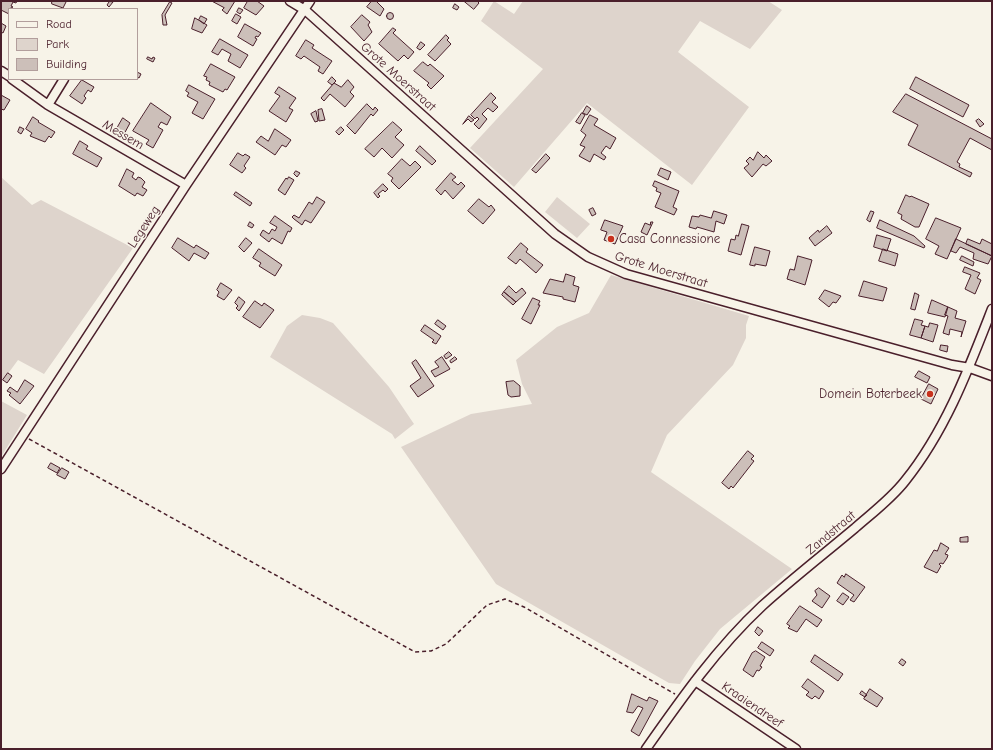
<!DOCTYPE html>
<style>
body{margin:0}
#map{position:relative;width:993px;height:750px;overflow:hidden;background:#f7f3e8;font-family:"Comic Neue",sans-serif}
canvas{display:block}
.frame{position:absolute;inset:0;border:2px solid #4a1f2b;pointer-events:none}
.legend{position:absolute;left:8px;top:8px;width:130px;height:72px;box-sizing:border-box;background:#f7f3e8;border:1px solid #b29e9c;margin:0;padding:5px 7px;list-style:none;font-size:12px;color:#4a1f2b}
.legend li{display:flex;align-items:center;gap:8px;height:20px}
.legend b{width:20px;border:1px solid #b29e9c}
</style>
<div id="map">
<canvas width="993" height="750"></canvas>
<div class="frame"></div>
<ul class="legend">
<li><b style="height:5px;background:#f7f3e8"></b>Road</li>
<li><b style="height:11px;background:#ded4cc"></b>Park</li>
<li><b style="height:11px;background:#ccbfb9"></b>Building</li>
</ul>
</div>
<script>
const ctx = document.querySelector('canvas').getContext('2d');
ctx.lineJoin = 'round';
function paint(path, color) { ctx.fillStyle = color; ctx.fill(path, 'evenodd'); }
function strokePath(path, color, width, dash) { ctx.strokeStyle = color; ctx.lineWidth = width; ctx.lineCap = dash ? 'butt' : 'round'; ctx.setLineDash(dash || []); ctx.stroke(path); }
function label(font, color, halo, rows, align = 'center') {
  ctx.font = font + ' "Comic Neue",sans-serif'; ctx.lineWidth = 3; ctx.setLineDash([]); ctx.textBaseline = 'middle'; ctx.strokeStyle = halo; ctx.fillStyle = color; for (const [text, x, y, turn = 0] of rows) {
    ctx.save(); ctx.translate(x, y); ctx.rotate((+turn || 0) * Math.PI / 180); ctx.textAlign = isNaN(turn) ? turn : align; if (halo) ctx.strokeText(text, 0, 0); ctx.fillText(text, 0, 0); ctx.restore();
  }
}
paint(new Path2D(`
 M494,1L514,14L523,1H768L782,10L750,49L700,21L678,52L749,107L692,185L587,103L514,187L470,148L543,69L481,21Z
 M1,177L32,205L41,200L133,248L44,374L18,360L1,383Z
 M557,197L590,224L577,238L545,212Z
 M611,275L749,316L746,325V338L733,365L667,435L651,472L792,569L720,629L695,661L680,684L669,683L496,584L401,447L471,414L532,404L522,384L516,360L557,327L589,313Z
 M302,315L320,318L333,323L389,387L414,424L395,439L392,434L270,357L287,326Z
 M1,401L27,415L1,457Z`), '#ded4cc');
const building = new Path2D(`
 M1,1H17L16,3L13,2L11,6L13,7L9,9V14L1,10Z
 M52,1H65L66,2L63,8L52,4Z
 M107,1L113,2L109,7L107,5L109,2Z
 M212,1H235L227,14L222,10L224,8Z
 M248,1H257L264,6L256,15L244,8Z
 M372,1H376L384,9L380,16L367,7Z
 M464,1H477L479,3L474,9Z
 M170,2L172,3L165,15L167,25H163L162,15Z
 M455,4L459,7L457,10L453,8Z
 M239,8L243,10L240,14L237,12Z
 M386.5 16a3.5 3.5 0 1 1 7 0a3.5 3.5 0 1 1-7 0Z
 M236,14L241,17L237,24L232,21Z
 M362,15L370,22L368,25L372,32L364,41L351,27Z
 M201,16L207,19L204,24L199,20Z
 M195,18L207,25L202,33L192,29Z
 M1,23L6,26L3,33L1,32Z
 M245,24L261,33L258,37L256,36L255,38L257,39L253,46L238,37Z
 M393,28L396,30L393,33L414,52L408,59L404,55L398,61L379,44Z
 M446,35L449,38L447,40L451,44L435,61L428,55Z
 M220,39L248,55L240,68L228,61L231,54L222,49L218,55L212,52Z
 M306,40L314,45L312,48L332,61L323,74L318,71L320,67L304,56L301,59L296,56Z
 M421,42L425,45L420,50L417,48Z
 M148,57L152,59L153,57L155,58L153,62L147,59Z
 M423,62L428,66L430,64L444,76L431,89L427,85L429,83L414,71Z
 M211,64L235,77L227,90L225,89L223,92L209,85L210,82L206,80L207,77L204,76Z
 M137,72L141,74L139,78L137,77Z
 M332,77L336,81L332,85L328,82Z
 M916,77L969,105L963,117L910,89Z
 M82,80L94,87L91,92L88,90L84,96L86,98L82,104L70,96Z
 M348,80L354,87L350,92L354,96L345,107L330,94L324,101L321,98L334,83L341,87Z
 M189,85L215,99L203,119L192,113L198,102L187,96L189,93L186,91Z
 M279,87L296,98L289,108L293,110L286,122L269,111L280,96L275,93Z
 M491,93L496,98L492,102L498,107L493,112L488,108L482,114L487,119L479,129L474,124L479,119L477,117L475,119L471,115Z
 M906,94L992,139V150L970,138L957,162L960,164L959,167L972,173L970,177L908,145L918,125L893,112Z
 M1,95L10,100L4,110L1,109Z
 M151,103L171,117L167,125L161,122L158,127L163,130L153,148L146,144L149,140L133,131Z
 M367,104L373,110L375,107L378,110L373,116L371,114L355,134L347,126Z
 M587,106L591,109L587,115L583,113Z
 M322,109L325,120L319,121L318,110Z
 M316,111L318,121L315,122L311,114Z
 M582,113L585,115L580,124L576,122Z
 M590,115L598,119L594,125L616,138L610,149L606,146L601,153L606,157L604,160L594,154L590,162L579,156L585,147L580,145L586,135L581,131Z
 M469,116L474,120L471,122L468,119L463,124Z
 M33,117L39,121L38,122L55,132L51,138L49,136L45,142L30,136L32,133L26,129Z
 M123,118L130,123L123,136L115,132Z
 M979,119L984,124L980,127L976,121Z
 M393,122L402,130L395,137L404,145L392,158L382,148L374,157L365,149Z
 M20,127L24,129L21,134L18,132Z
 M341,127L344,130L339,135L336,132Z
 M275,129L291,140L286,147L282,145L275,155L256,142L261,136L268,141Z
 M80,141L88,146L86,149L102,158L97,167L73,154Z
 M420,146L436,161L432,165L416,151Z
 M758,152L764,158L766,155L772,161L766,166L763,164L752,177L744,168L749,164L746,161L750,157L753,160Z
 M238,153L243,156L245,154L250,157L244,166L246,168L242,173L230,165Z
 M546,154L550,158L536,173L532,170Z
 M402,159L410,166L415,161L421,167L399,189L391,181L393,178L388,174Z
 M661,168L671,172L668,180L658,175Z
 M127,169L134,173L132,177L136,180L138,177L141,178L145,182L142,187L147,190L143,196L137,193L135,196L119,186Z
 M296,171L300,173L297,177L294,174Z
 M451,173L456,177L452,180L458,185L461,182L465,186L453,199L445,190L441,195L436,190Z
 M289,177L294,180L285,195L278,190L286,178L287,179Z
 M655,181L679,191L673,207L677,209L674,215L655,207L661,193L656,191L657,188L653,186Z
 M383,184L388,189L385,192L383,190L378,194L380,196L378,198L374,193Z
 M236,192L252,203L250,206L234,195Z
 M906,195L910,197L911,196L929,204L919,227H915L901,219L902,215L898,213Z
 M317,197L325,202L311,223L305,220L302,225L294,219L292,217L294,215L299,218L309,202L312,204Z
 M479,199L489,207L491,205L495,210L483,224L468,211Z
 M593,208L596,214L592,216L589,210Z
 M714,211L727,215L724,224L716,221L714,232L697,227L696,229L689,227L692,216L699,217L700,215L711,218Z
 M871,211L874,212L870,222L867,220Z
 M275,216L292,228L290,232L288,231L282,244L272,238L269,242L260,235L263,230L269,234L272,229L275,231L277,227L270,223Z
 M936,218L961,228L947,259L935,254L939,246L926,239Z
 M605,220L623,226L615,244L604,240L607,232L601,230Z
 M880,220L914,236L925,246L924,248L877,228Z
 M250,222L254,225L252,228L248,226Z
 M651,222H653L647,235L641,232L645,223L650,225Z
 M742,224L749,226L741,255L728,251L731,239L735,240L736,235L738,236Z
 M827,226L832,233L815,246L809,238L818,230L819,232Z
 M877,235L891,239L887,251L874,247Z
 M178,238L194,248L196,245L209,253L205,259L194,253L189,261L172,248Z
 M246,238L252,243L244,252L239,247Z
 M956,239L992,256L988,264L973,259L974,253L960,247L956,253L951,251Z
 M968,239L980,244L982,239L992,244V256L966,244Z
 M521,243L528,249L526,252L543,265L536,273L520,259L516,264L508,258Z
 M755,247L770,251L766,266L755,264V266L750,265Z
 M259,249L282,265L275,276L259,266L261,263L253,258Z
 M883,249L898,254L895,266L879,261Z
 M798,256L812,260L805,285L787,279L790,269L794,270Z
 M962,256L974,262L973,266L960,260Z
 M965,267L980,273L977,278L981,280L975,294L965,289L971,275L963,272Z
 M566,274L575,277L573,285L579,287L575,302L563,299V297L543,293L550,279L563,282Z
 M864,281L887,288L883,301L859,296Z
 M221,283L232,290L224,300L217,296L219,292L217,290Z
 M509,286L516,293L522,288L526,293L516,302L504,292Z
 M825,290L841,296L836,303L833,302L829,307L819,299Z
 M504,292L516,302L513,305L502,295Z
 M915,293L919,295L915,310L911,309Z
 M239,297L245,302L239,311L236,308L238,306L235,303Z
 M533,298L540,301L538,305H540L531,324L522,319Z
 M932,300L948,307L945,317L928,313Z
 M255,301L262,306L264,303L274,310L260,328L243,317Z
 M948,307L957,311L955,318L966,321L961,337L962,332L950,329L949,335L943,333L948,316L945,315Z
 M915,319L923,321L921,325L925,326L921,338L910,335Z
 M438,320L446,326L443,330L435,324Z
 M930,323L938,325L933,342L921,338L925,326L928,327Z
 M425,325L441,336L436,344L432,342L434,340L421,331Z
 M941,345L948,346L947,352L940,350Z
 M449,352L452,355L446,359L444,356Z
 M442,357L450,369L435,377L431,371L439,367L435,362Z
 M455,357L457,359L451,363L450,361Z
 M416,360L434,386L418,397L410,386L421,378L412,363Z
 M919,371L930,377L927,383L915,377Z
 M8,373L12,376L7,383L3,380Z
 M25,380L34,386L20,404L9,395L11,393L7,391L10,387L17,392Z
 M514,381L520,386V396L511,397L508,395L506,382Z
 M929,384L938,389L931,404L921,399Z
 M748,451L754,456L751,459L754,461L733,488L731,486L729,489L722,483Z
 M51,463L60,468L57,473L48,468Z
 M62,468L69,472L65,479L57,475Z
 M968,537V542H960V538Z
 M941,543L949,548L945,554L948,555L947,558L943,564L941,563L939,564L941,566L937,573L924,567L934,550L937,551Z
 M846,574L865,587L854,602L850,600L854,595L837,583L842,575L844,577Z
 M819,588L830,596L822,608L812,601L817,595L815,591Z
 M843,593L849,597L843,605L837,601Z
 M800,606L822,620L817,627L806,619L797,632L788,628L790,626L787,624Z
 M758,627L763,631L759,636L755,632Z
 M762,642L774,650L770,656L758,648Z
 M756,651L765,657L760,666L762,667L759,671L757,670L753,677L743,670L752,653Z
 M815,655L843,674L838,681L811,662Z
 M902,659L906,662L903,666L899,663Z
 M808,679L824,691L819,699L815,696L812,699L806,695L809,692L802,687Z
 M870,689L883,698L877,707L864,699Z
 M862,691L867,695L865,697L860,694Z
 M632,694L647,701L649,697L658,701L639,736L631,731L643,708L638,706L633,713L627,712Z`);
paint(building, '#ccbfb9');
strokePath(building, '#4a1f2b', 1);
const minor = new Path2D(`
 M290,1L305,10L555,234L588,257L626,274L952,365L970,368L992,376
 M1,71L9,76
 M12,79L48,105
 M64,79L48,105L186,185
 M1,469L186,185L310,1
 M695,681L796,749
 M646,749C681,699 717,648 762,606C792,579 824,554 855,528C872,513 891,499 905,481C946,430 969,368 992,309`);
strokePath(minor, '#4a1f2b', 11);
strokePath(new Path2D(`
 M29,439L415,652L431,651L446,644L487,605L505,599L524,607L675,694`), '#4a1f2b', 1.5, [4, 3]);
strokePath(minor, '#f7f3e8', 8);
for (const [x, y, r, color] of [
 [611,239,4,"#c8321e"],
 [930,394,4,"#c8321e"]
]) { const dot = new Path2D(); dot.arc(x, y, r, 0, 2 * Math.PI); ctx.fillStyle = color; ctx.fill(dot); strokePath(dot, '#f7f3e8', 1.5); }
label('13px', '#4a1f2b', '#f7f3e8', [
 ["Grote Moerstraat",398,77,42],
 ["Messem",123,135,30],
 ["Legeweg",144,227,-57],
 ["Grote Moerstraat",661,270,17],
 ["Zandstraat",831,533,-40],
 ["Kraaiendreef",752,705,34]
]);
label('13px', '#4a1f2b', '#f7f3e8', [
 ["Casa Connessione",619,239],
 ["Domein Boterbeek",922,394,"right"]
], 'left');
</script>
